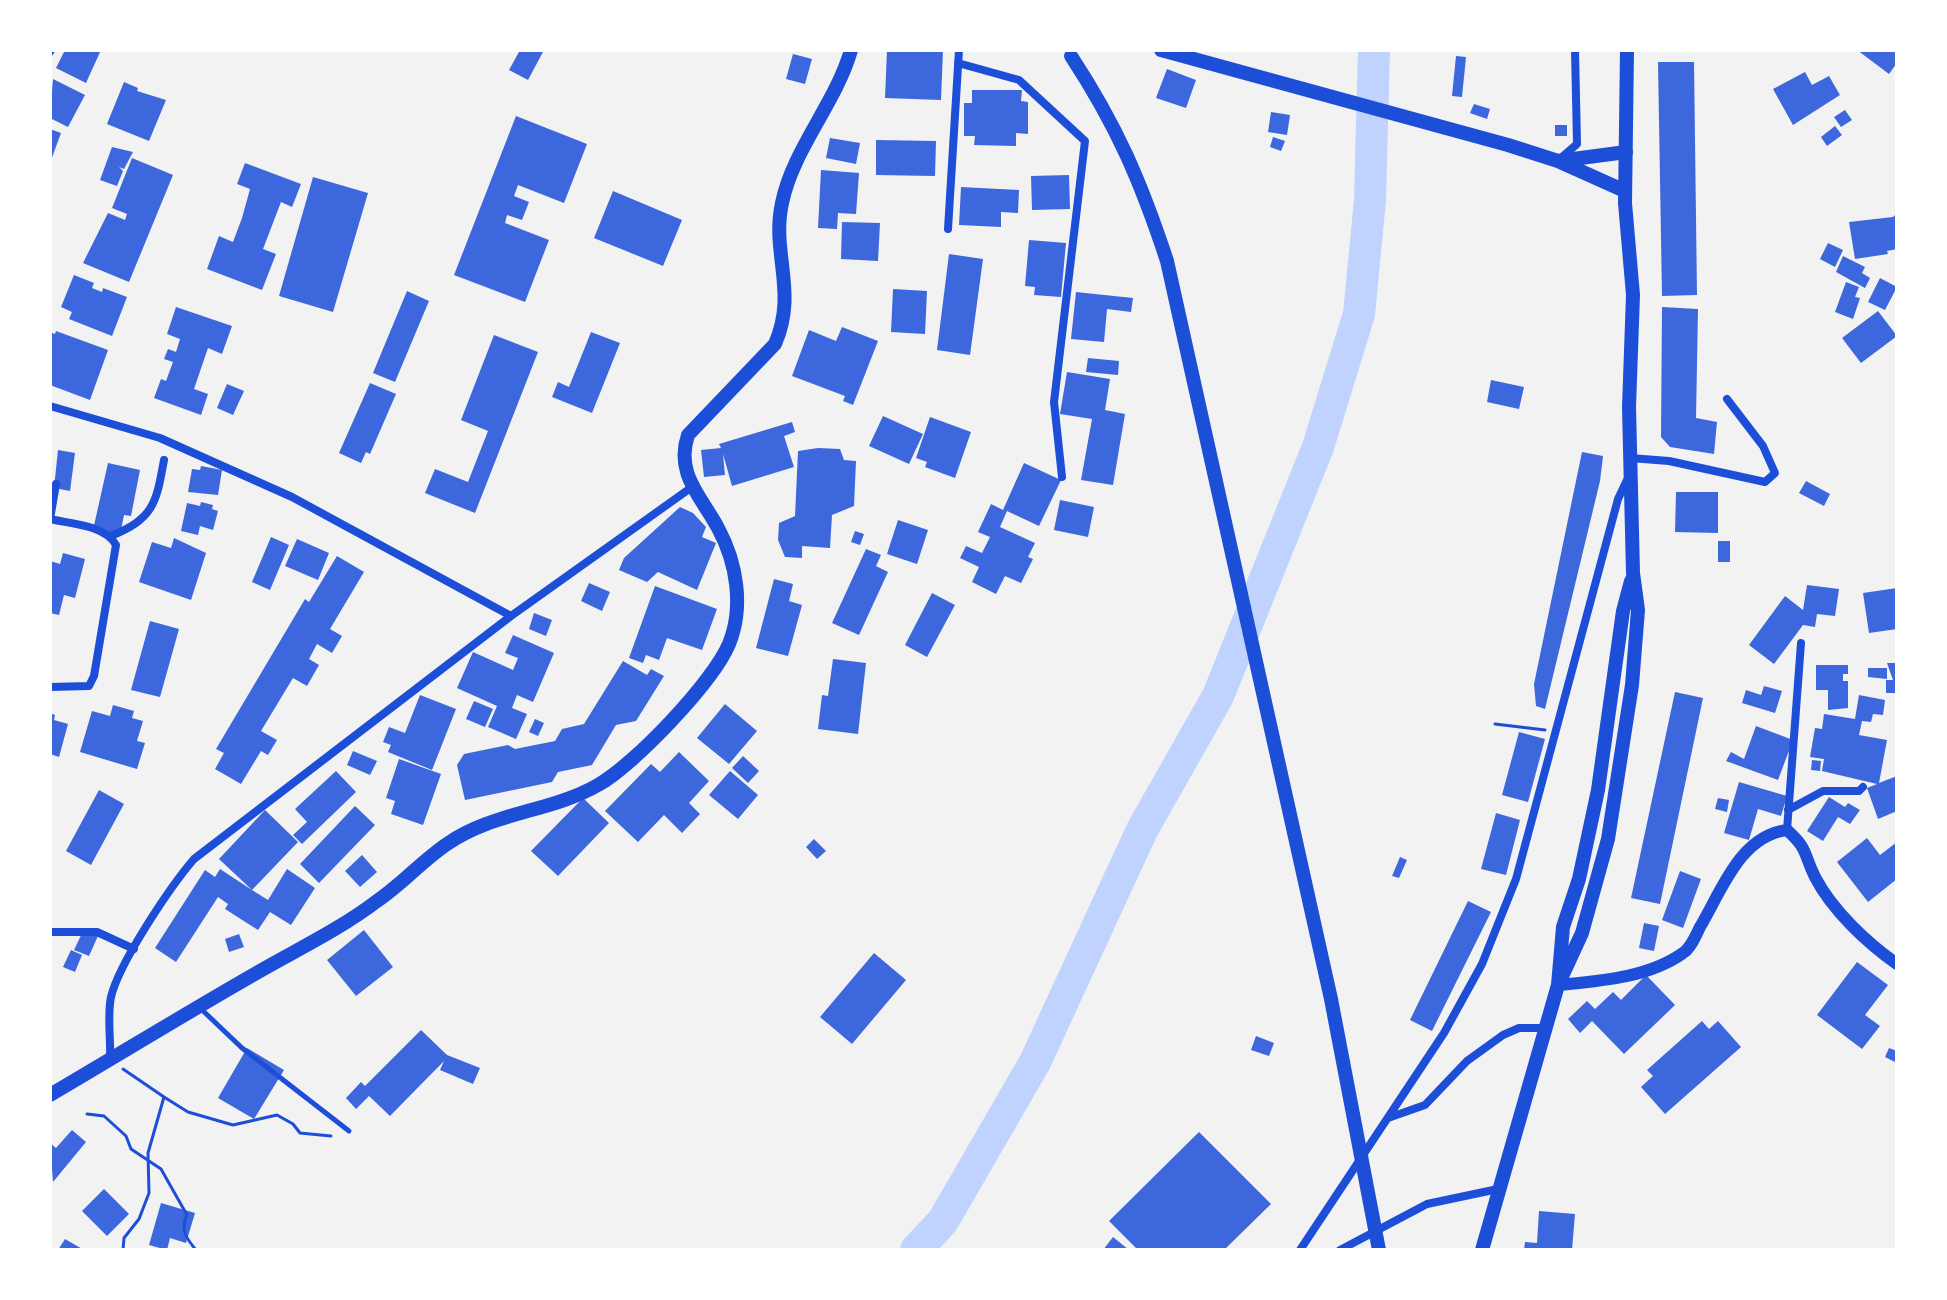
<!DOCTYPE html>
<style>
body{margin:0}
#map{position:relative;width:1947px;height:1300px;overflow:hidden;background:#f2f2f2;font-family:"Fira Sans Condensed",sans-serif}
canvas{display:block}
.frame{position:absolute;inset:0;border:52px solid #fff;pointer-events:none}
</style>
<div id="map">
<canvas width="1947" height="1300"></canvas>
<div class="frame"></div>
</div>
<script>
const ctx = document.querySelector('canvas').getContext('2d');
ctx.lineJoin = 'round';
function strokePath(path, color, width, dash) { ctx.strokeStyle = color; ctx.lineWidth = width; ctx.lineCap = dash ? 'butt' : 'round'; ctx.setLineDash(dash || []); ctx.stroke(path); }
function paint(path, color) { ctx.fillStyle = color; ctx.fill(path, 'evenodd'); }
strokePath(new Path2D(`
 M916,1250L943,1221L1035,1062L1142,830L1218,696L1318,447L1359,314L1370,200L1374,50`), '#bfd3fe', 32);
paint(new Path2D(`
 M65,50H101L86,83L56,68Z
 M520,50L543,52L528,80L509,70Z
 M887,50H943L941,100L885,98Z
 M1857,50H1897V63L1889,74Z
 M793,54L812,59L805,84L786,79Z
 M1456,56L1466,57L1462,97L1452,96Z
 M1658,62H1694L1697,295L1662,296Z
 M1167,69L1196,80L1186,108L1156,98Z
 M1805,72L1812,85L1829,76L1840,95L1793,125L1773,89Z
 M53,79L85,95L68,127L50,118Z
 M124,82L138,88L137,91L166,100L149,141L107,124Z
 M972,90H1022L1021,101L1028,102V134L1016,133V146L974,145L975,136H964V103H972Z
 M1474,104L1490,109L1487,119L1470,113Z
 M1845,110L1852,120L1841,127L1834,117Z
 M1271,112L1290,115L1287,135L1268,132Z
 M516,116L587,144L564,203L518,185L514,196L529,202L522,220L507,215L505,223L549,240L525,302L454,275Z
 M1555,125H1567V136H1555Z
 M1835,126L1842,135L1827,146L1821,137Z
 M50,129L61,133L50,163Z
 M1273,137L1285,141L1281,151L1270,147Z
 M830,138L860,143L856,164L826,158Z
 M876,140L936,141L935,176L876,175Z
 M112,147L133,152L124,169L119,167L123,171L117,186L100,180Z
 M132,158L173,175L129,282L83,263L108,213L125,220L127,214L112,208Z
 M245,163L301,184L292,207L281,202L263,249L276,254L262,290L207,269L219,236L233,242L242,218L250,189L237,184Z
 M821,170L859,173L856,214L838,213L837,229L818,228Z
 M1069,175L1070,209L1032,210L1031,176Z
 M313,177L368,193L333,312L279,296Z
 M961,187L1019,190L1018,213L1001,212V227L959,225Z
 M613,191L682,220L663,266L594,238Z
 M1897,213V249L1887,251L1888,254L1855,259L1849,222L1893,217Z
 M842,222L880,223L878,261L841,259Z
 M1029,240L1066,243L1061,297L1034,295L1035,287L1025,286Z
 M1828,243L1843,250L1835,267L1820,259Z
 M949,254L983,259L970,355L937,350Z
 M1843,256L1865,267L1862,273L1870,278L1865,288L1836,272Z
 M74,275L94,283L92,288L102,292L103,288L127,297L112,336L69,319L72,312L61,307Z
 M1880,278L1897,287L1885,310L1868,302Z
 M1846,282L1859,287L1855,297L1860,298L1853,319L1835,312Z
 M893,289L927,291L925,334L891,332Z
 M407,291L429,301L395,382L373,373Z
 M1076,292L1133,298L1131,312L1107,309L1104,342L1071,339Z
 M176,307L232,326L222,354L208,348L194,389L208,394L201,415L154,398L161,379L166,381L173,362L164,359L168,349L176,352L180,339L167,334Z
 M1662,307L1698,309L1696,418L1717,422L1714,454L1670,447L1661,437Z
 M1878,311L1897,336L1861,363L1842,338Z
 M842,327L878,341L853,405L843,401L845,396L792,376L809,330L836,341Z
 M56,331L108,350L90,400L50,385V332L55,334Z
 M591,332L620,343L592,413L552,397L558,382L569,387Z
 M494,335L538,352L475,513L425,493L435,469L468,482L488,431L461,420Z
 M1088,358L1119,361L1118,375L1086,372Z
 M1067,372L1110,379L1105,410L1125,414L1113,485L1081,480L1092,419L1060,414Z
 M1491,380L1524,387L1519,409L1487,402Z
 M370,383L396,394L370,454L366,452L361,463L339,453Z
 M227,384L244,391L233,415L217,408Z
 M883,416L923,434L909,464L869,446Z
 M930,417L971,432L955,478L925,467L927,462L916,458Z
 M792,422L795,432L784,436L794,467L732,486L723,454L725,475L704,477L701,450L721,448L719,444Z
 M818,448L840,449L844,460L856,461L854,506L832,515L830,548L802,546V558L785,557L778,540L779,523L795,516L798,451Z
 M58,450L75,453L70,491L54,488Z
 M1582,452L1603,456L1600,481L1545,709L1536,706L1534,684Z
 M108,463L140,470L131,516L124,515L120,535L93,530Z
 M1024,463L1061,480L1039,526L1007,511L1000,527L1035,543L1028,557L1033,559L1021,583L1005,576L996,594L972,582L979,567L960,558L966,546L982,553L990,537L978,532L991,504L1003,510Z
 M201,466L222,470L218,495L188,492L192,469L200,470Z
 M1806,481L1830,494L1824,506L1799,493Z
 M1676,492H1718V533L1675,532Z
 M1060,500L1094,507L1088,537L1054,530Z
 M201,502L213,505L212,509L218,511L213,530L200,526L198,535L181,531L187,503L200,506Z
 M680,507L693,513L706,527L702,537L716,543L697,590L658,572L647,582L619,570L624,558Z
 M898,520L928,530L917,564L887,554Z
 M855,531L864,534L860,545L851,542Z
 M271,537L289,545L270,590L252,582Z
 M174,538L206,553L191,600L139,582L152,542L171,548Z
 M297,539L329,553L318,580L285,566Z
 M1718,541H1730V562H1718Z
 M866,549L881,555L876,566L888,572L859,635L832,623Z
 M63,553L85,559L75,598L64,595L59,615L50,613V561L60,564Z
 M337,556L364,572L330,629L342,636L332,653L317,644L309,659L319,665L307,686L293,678L261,731L277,740L268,755L261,751L241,784L215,769L224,753L216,749L305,599L309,602Z
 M774,579L793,584L789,601L802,605L788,656L756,648Z
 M589,583L610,592L602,611L581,601Z
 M1807,585L1839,589L1835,616L1817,614L1815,627L1803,625L1774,664L1749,645L1785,596L1803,610Z
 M655,586L717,609L702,650L667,638L659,660L646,655L643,663L629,658Z
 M1897,588V629L1869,633L1863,593Z
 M932,593L955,605L927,657L905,645Z
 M534,613L552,620L546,636L529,629Z
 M150,621L179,629L160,697L131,690Z
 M513,635L554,653L533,702L517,695L512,708L527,714L516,739L488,727L497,706L457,688L473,652L513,670L518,658L505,653Z
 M833,659L866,663L858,734L818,729L822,695L828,696Z
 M623,661L647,675L651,669L664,676L636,721L616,725L592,765L558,772L552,782L465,800L457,765L464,754L508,745L515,749L555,741L562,729L584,724Z
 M1887,663H1897V693H1886V680H1893Z
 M1816,665H1848V674H1843V681H1848V708L1828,710V690H1816Z
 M1868,668H1887V679L1868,677Z
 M1764,686L1782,691L1775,713L1742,703L1746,690L1761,695Z
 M1675,692L1703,698L1660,904L1631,898Z
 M420,695L456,709L432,770L388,752L391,745L383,742L389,727L405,733Z
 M1859,695L1885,700L1883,715L1873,714L1871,722L1862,721L1859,735L1887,740L1879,783L1897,776V811L1878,819L1867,788L1877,784L1822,771L1824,759L1810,757L1815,728L1822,729L1824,714L1855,719Z
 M474,701L493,709L485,727L466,719Z
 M725,704L757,731L729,764L697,738Z
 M113,705L134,711L132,718L143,721L137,741L145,743L137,769L80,752L92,711L110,716Z
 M50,713L55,715L54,720L68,724L59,757L50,754Z
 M535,719L544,723L538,736L529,732Z
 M1756,726L1793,740L1778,780L1726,761L1731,752L1744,759Z
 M1519,732L1545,739L1528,802L1502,795Z
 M353,751L377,761L370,775L347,765Z
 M679,752L709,781L689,803L700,814L682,833L664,815L638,842L605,811L651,764L660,772Z
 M743,756L759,771L748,783L732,768Z
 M399,759L441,774L423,825L391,814L395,801L386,798Z
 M1812,760L1821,761L1820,771L1811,770Z
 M336,771L356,792L302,844L293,835L307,822L295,809Z
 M730,771L758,795L738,819L709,795Z
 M1739,782L1787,796L1781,816L1758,809L1749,840L1724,833Z
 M99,790L124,804L91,865L66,851Z
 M1829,797L1845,807L1848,803L1860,810L1850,824L1838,817L1823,841L1807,831Z
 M583,798L609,823L558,876L531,851Z
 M1718,798L1729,800L1727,812L1715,809Z
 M355,806L375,825L319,883L300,864Z
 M265,810L298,842L252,890L268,900L287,869L315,888L291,925L270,912L258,930L225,909L228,904L218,897L176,962L155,948L205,870L215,877L220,869L252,890L219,859Z
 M1496,813L1520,820L1506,875L1481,869Z
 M1867,838L1880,855L1897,842V879L1868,902L1837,862Z
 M814,839L826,851L817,859L806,847Z
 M362,855L377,872L360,887L345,871Z
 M1400,857L1407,860L1399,878L1392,876Z
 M1680,871L1701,879L1683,928L1662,920Z
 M1468,901L1491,912L1432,1031L1410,1020Z
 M1644,923L1659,926L1654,951L1639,948Z
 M84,929L98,936L89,956L74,950Z
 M364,930L393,967L356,996L327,960Z
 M239,934L244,947L229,952L225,939Z
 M71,950L82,955L75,972L63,967Z
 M874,953L906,980L852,1044L820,1017Z
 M1857,962L1888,985L1865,1015L1880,1026L1862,1049L1817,1015Z
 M1646,975L1675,1005L1624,1054L1592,1021L1580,1033L1568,1019L1587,1001L1595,1009L1613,992L1621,1000Z
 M1702,1021L1709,1029L1718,1021L1741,1047L1665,1114L1641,1087L1653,1076L1647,1070Z
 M421,1030L447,1055L480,1068L473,1084L440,1070L444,1061L390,1116L369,1096L356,1109L346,1098L361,1082L365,1086Z
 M1256,1036L1274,1043L1269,1056L1251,1050Z
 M247,1048L284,1070L254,1119L218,1098Z
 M1889,1048L1897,1051V1063L1885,1057Z
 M72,1130L86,1142L53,1182L50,1143L56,1148Z
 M1199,1132L1271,1204L1224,1250H1138L1109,1221Z
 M104,1189L129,1214L107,1236L82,1211Z
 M161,1203L195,1213L186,1243L170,1238L167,1250L149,1245Z
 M1539,1211L1575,1214L1572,1250H1524L1525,1242L1537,1243Z
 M1113,1237L1129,1250H1103Z
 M65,1239L84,1250H58Z`), '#3d67dc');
strokePath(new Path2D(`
 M1495,724L1545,730
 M123,1069L164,1097L148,1153L149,1193L139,1219L124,1238L123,1250
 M164,1097L188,1112L233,1125L277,1115L293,1124L300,1133L331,1136
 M87,1114L104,1116L126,1136L131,1149L161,1169L187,1215C180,1230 186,1238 196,1250`), '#1d4ed8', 3);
strokePath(new Path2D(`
 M199,1007L242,1048L349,1131`), '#1d4ed8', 5);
strokePath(new Path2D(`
 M50,52L51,50
 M958,63L1019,80L1085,141L1054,402L1062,477
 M1561,158L1577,144L1575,50
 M948,229L959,50
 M50,406L160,438L292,497L511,616L692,487
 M1630,458L1669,461L1765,482L1775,473L1763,446L1727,399
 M111,536C154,518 156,504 164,460
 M50,687L89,686L94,676L116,545C105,525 71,524 50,519L56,484
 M1788,810L1823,791H1859L1863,787
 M1787,830L1801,643
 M50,932H97L134,949
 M110,1059C111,1040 107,1016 111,997C119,963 170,887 194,859L511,616
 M1388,1118L1425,1105L1467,1061L1503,1035L1519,1028H1546
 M1300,1250L1444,1033L1482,964L1516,879L1618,499L1628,478
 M1340,1250L1427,1204L1498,1189`), '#1d4ed8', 8);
strokePath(new Path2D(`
 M1558,985C1599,981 1648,978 1683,953C1691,948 1696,935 1700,927C1722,890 1740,836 1787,830C1809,850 1803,853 1815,877C1832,910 1867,943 1897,964`), '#1d4ed8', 12);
strokePath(new Path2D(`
 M1161,50L1508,145L1558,161L1625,191
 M1558,161L1626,152
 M50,1095C118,1055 185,1014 253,975C294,951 339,930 377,901C402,884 422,861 447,844C493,812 551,812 598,785C634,765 713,682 729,644C744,607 737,563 718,528C701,496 675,474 688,435L775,344C798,292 771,253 782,203C793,149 836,103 851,50`), '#1d4ed8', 14);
strokePath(new Path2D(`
 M1071,56C1117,126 1141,182 1167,261L1331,999L1379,1250
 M1558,985L1582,933L1608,839L1632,685L1638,610L1633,573L1629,407L1633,295L1625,203L1627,50
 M1482,1250L1558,985L1563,927L1579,879L1598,790L1623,611L1631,581`), '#1d4ed8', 14);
</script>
